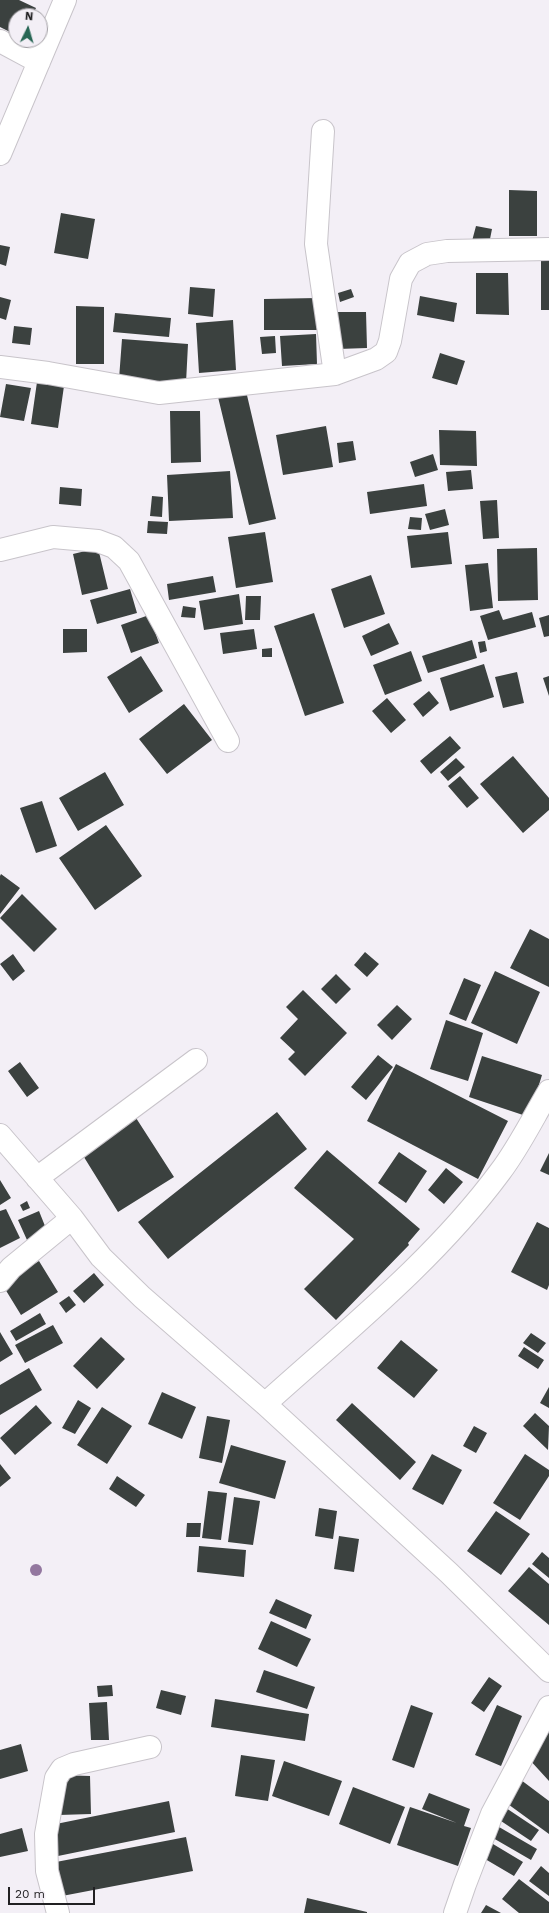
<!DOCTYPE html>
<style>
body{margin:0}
#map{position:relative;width:549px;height:1913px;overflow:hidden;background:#f3eff6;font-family:"Work Sans",sans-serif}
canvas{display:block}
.north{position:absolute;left:8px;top:8px;width:40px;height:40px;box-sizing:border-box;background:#f3eff6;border:1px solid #9f9ca1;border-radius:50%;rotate:5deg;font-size:11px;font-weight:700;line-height:16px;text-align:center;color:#212022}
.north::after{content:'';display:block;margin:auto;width:14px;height:18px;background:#276654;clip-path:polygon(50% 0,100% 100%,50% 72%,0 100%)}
.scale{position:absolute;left:8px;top:1887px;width:87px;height:18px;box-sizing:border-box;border:2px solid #212022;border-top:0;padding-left:5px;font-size:12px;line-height:14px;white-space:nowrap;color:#212022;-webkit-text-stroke:3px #f3eff6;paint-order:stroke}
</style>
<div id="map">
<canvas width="549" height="1913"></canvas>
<div class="north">N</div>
<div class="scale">20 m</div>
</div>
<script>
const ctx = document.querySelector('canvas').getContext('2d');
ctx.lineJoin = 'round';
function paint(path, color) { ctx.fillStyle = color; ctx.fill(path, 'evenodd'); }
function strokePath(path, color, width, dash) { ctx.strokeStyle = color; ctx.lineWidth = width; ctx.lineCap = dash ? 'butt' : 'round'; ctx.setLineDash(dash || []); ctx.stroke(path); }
paint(new Path2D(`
 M0,0H19L36,8L32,16H16V35L0,27Z
 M509,190L537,191V236H509Z
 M61,213L95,219L88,259L54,253Z
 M476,226L492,229L489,244L472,241Z
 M0,245L10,247L6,266L0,264Z
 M541,261H549V310H541Z
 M476,273H508L509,315L476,314Z
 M190,287L215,289L213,317L188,314Z
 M351,289L354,297L340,302L338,293Z
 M420,296L457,303L454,322L417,315Z
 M0,297L11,300L6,320L0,318Z
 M317,298V330H264V299Z
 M76,306L104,307V364H76Z
 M337,312H366L367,348L338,349Z
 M115,313L171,318L169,337L113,332Z
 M233,320L236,370L199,373L196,323Z
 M14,326L32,328L30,345L12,343Z
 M316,334L317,364L282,366L280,336Z
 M275,336L276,353L262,354L260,337Z
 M122,339L188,344L186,383L119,379Z
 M440,353L465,361L457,385L432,378Z
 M37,382L64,386L58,428L31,424Z
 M6,384L31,388L24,421L0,417Z
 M246,391L276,519L249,525L218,397Z
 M170,411H200L201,462L171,463Z
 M326,426L333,467L283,475L276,435Z
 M439,430L476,431L477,466L440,465Z
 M353,441L356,460L339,463L337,443Z
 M433,454L438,470L415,477L410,462Z
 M471,470L473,489L448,491L446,472Z
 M230,471L233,518L169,521L167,475Z
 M424,484L427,506L370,514L367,492Z
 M60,487L82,489L81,506L59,504Z
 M152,496L163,497L162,517L150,516Z
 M497,500L499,538L483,539L480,501Z
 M445,509L449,525L430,530L425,514Z
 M410,517L422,518L421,530L408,529Z
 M148,521L168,522L167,534L147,533Z
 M265,532L273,582L236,588L228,537Z
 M448,532L452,564L411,568L407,536Z
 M98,548L108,589L82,595L73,554Z
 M537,548L538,600L498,601L497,549Z
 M488,563L493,608L470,611L465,565Z
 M371,575L385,614L344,628L331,589Z
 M213,576L216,592L169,600L167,584Z
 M130,589L137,613L97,624L90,600Z
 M239,594L243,624L204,630L199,601Z
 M246,596H261L260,620H245Z
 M183,606L196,608L195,618L181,617Z
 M499,610L503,620L532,612L536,627L488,640L480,616Z
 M314,613L344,703L305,716L274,626Z
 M149,615L159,643L131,653L121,625Z
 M549,615V636L544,637L539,618Z
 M389,623L399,644L371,656L362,636Z
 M63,629H87V652L63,653Z
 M254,629L257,649L223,654L220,633Z
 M472,640L477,658L428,673L422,656Z
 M485,641L487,651L480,653L478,642Z
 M272,648V657H262V649Z
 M411,651L422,681L385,695L373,665Z
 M141,656L163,691L129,713L107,677Z
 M484,664L494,697L450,711L440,678Z
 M517,672L524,703L503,708L495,677Z
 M549,676V696L543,678Z
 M429,691L439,703L423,717L413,704Z
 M387,698L406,720L391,733L372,711Z
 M184,704L212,740L167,774L139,739Z
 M450,736L461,748L431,774L420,761Z
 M513,756L549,798V810L523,833L480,784Z
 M456,758L465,767L448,781L440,772Z
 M105,772L124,805L78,831L59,798Z
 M460,776L479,798L467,808L448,786Z
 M42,801L57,846L36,853L20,808Z
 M106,825L142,876L95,910L59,858Z
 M1,874L20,888L0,914V876Z
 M22,894L57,929L34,952L0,918Z
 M530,929L549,939V987L510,968Z
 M365,952L379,964L367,977L354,965Z
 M13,954L25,971L13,981L0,964Z
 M495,971L540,992L517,1044L471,1023Z
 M336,974L351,989L336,1004L321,989Z
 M464,978L481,985L466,1021L449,1014Z
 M303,990L347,1033L305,1076L288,1059L295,1052L280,1038L298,1019L286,1007Z
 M397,1005L412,1019L392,1040L377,1025Z
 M446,1020L483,1033L468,1081L430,1069Z
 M378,1055L393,1067L366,1100L351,1087Z
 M482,1056L542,1075L529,1117L469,1097Z
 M20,1062L39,1088L27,1097L8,1071Z
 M396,1064L508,1121L478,1179L367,1121Z
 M129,1107L174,1177L118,1212L74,1141Z
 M277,1112L307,1149L168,1259L138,1222Z
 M327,1150L420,1229L408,1243L409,1245L336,1320L304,1289L354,1239L294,1188Z
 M399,1152L427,1171L406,1203L378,1183Z
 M549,1153V1175L540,1171Z
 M446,1168L463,1182L444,1204L428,1190Z
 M0,1180L11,1198L0,1205Z
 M27,1201L30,1208L23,1211L20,1205Z
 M6,1209L20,1238L0,1248V1211Z
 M39,1211L47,1231L27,1240L18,1220Z
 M537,1222L549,1228V1285L547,1290L511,1272Z
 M39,1261L58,1292L21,1315L2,1284Z
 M94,1273L104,1285L84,1303L73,1291Z
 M69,1296L76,1305L66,1313L59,1303Z
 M40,1313L46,1324L16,1341L10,1331Z
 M53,1325L63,1343L25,1363L15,1345Z
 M0,1332L13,1354L0,1362Z
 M531,1333L546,1343L538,1353L523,1343Z
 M101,1337L125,1359L97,1389L73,1366Z
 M401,1340L438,1370L414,1398L377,1368Z
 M524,1347L544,1360L538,1369L518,1356Z
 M29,1368L42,1390L0,1415V1385Z
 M549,1387V1408L540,1403Z
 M162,1392L196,1407L182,1439L148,1424Z
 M78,1400L91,1408L75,1434L62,1428Z
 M352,1403L416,1462L400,1480L336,1420Z
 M36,1405L52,1423L15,1455L0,1438Z
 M102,1407L132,1426L107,1464L77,1445Z
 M535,1413L549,1426L548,1450L523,1426Z
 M207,1416L230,1420L222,1463L199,1458Z
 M474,1426L487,1433L476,1453L463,1446Z
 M231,1445L286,1461L275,1499L219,1483Z
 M432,1454L462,1470L443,1505L412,1489Z
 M525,1454L549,1470V1476L520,1520L493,1503Z
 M0,1464L11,1478L0,1487Z
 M117,1476L145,1495L136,1507L109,1489Z
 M208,1491L227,1493L221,1540L202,1538Z
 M234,1497L260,1501L253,1545L228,1542Z
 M319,1508L337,1511L333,1539L315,1536Z
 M496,1511L530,1534L501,1575L467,1551Z
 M187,1523H201L200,1537H186Z
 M339,1536L359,1539L354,1572L334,1569Z
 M199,1546L246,1550L244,1577L197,1572Z
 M542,1552L549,1558V1578L532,1564Z
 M529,1567L549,1584V1625L508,1591Z
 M276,1599L312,1615L306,1629L269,1613Z
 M271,1621L311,1639L297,1667L258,1649Z
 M264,1670L315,1687L307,1709L256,1692Z
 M489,1677L502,1686L484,1712L471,1703Z
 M112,1685L113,1696L98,1697L97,1686Z
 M161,1690L186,1696L181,1715L156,1708Z
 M215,1699L309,1714L305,1741L211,1727Z
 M107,1702L109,1740H91L89,1703Z
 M411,1705L433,1713L414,1768L392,1760Z
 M497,1705L522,1716L501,1766L475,1755Z
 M549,1721V1781L518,1747Z
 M21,1744L28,1771L0,1779V1750Z
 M241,1755L275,1760L268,1801L235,1796Z
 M284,1761L342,1781L329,1816L272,1796Z
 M59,1775L90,1776L91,1814L59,1815Z
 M517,1777L549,1801V1834L501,1799Z
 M353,1787L405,1807L390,1844L339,1824Z
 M429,1793L470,1809L464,1826L471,1828L458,1866L397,1845L410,1807L457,1823L422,1809Z
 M169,1801L175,1832L58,1856L51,1825Z
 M503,1806L539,1830L531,1841L495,1817Z
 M499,1827L537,1849L531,1860L493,1838Z
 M22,1828L28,1851L0,1857V1834Z
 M186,1837L193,1871L62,1896L56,1862Z
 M488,1841L523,1862L514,1876L480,1856Z
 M541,1866L549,1873V1896L529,1881Z
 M519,1879L549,1902V1913H519L502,1899Z
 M307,1898L367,1912V1913H304Z
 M486,1905L501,1913H481Z`), '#3b413f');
const minor = new Path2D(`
 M0,41L39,62
 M323,131L316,244L335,374
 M0,154L65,0
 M0,367L48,373L159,393L335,374L376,359L386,352L390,341L401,279L410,263L427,254L447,251L549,249
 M0,550L53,537L98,541L114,547L129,561L228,741
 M0,1135L72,1218L101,1257L142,1297L265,1404L449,1573L549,1671
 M37,1178L196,1060
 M0,1281L11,1268L72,1218
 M265,1404C346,1331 435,1260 500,1172C519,1147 533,1118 549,1091
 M58,1913L47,1871L46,1834L56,1778L62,1769L74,1764L150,1747
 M455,1913L465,1884L492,1814L549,1707`);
strokePath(minor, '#c8c4ca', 24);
strokePath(minor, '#fff', 22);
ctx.fillStyle = '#93779f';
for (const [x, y] of [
 [36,1570]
]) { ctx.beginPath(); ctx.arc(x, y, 6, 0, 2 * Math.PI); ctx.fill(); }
</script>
